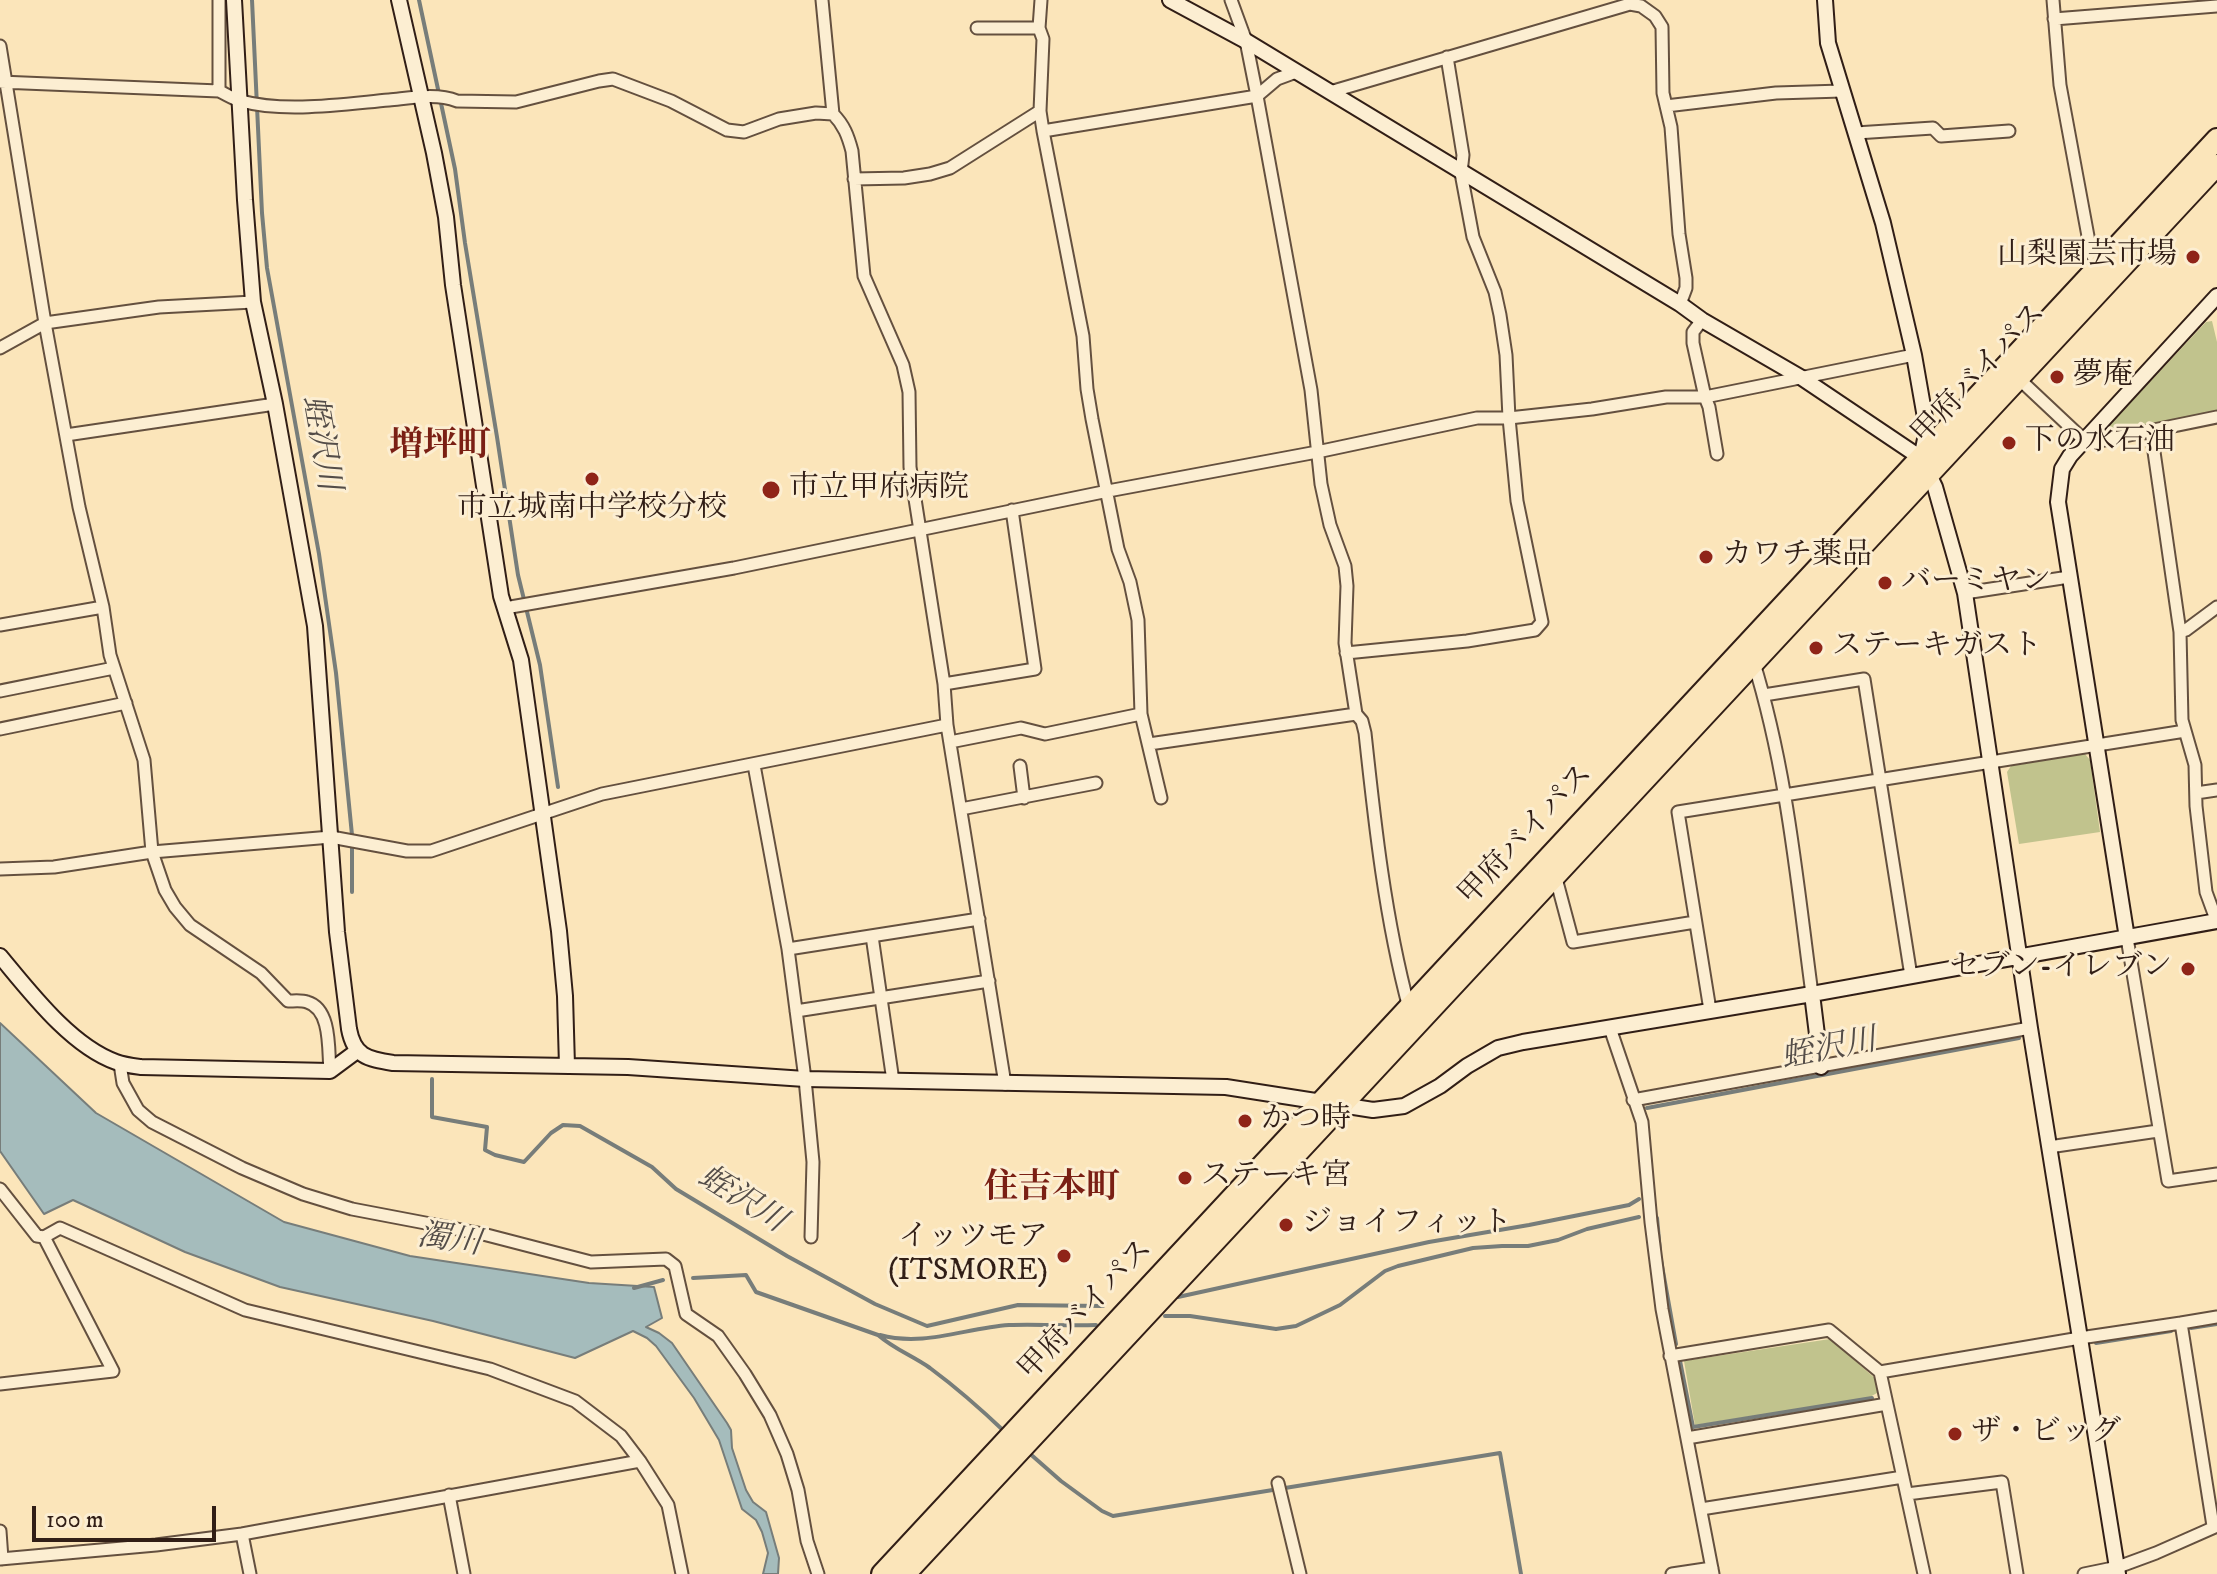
<!DOCTYPE html>
<meta charset="utf-8">
<style>
body{margin:0}
#map{position:relative;width:2217px;height:1574px;overflow:hidden;background:#fbe5ba;font-family:"IM FELL DW Pica",serif}
canvas{display:block}
.scale{position:absolute;left:32px;top:1506px;width:184px;height:36px;box-sizing:border-box;border:4px solid #311e16;border-top:0;padding-left:10px;font-size:24px;line-height:28px;white-space:nowrap;color:#311e16;-webkit-text-stroke:6px #fceed2;paint-order:stroke}
</style>
<div id="map">
<canvas width="2217" height="1574"></canvas>
<div class="scale">100 m</div>
</div>
<script>
const ctx = document.querySelector('canvas').getContext('2d');
ctx.lineJoin = 'round';
function paint(path, color) { ctx.fillStyle = color; ctx.fill(path, 'evenodd'); }
function strokePath(path, color, width, dash) { ctx.strokeStyle = color; ctx.lineWidth = width; ctx.lineCap = dash ? 'butt' : 'round'; ctx.setLineDash(dash || []); ctx.stroke(path); }
function label(font, color, halo, rows, align = 'center') {
  ctx.font = font + ' "IM FELL DW Pica","Noto Serif JP",serif'; ctx.lineWidth = 6; ctx.setLineDash([]); ctx.textBaseline = 'middle'; ctx.strokeStyle = halo; ctx.fillStyle = color; for (const [text, x, y, turn = 0] of rows) {
    ctx.save(); ctx.translate(x, y); ctx.rotate((+turn || 0) * Math.PI / 180); ctx.textAlign = isNaN(turn) ? turn : align; if (halo) ctx.strokeText(text, 0, 0); ctx.fillText(text, 0, 0); ctx.restore();
  }
}
paint(new Path2D(`
 M2212,321L2217,342V411L2108,433L2107,428L2206,322Z
 M2085,754L2090,760L2100,832L2019,844L2007,772L2011,766Z
 M1830,1339L1877,1380V1393L1868,1398L1695,1425L1684,1361Z`), '#c1c38d');
const water = new Path2D(`
 M0,1023L96,1113L284,1222L410,1256L589,1283L654,1287L662,1318L646,1327L659,1333L672,1343L727,1423L731,1430L732,1448L746,1490L753,1502L766,1512L779,1558L778,1574H763L768,1553L762,1532L756,1520L742,1509L719,1440L694,1398L656,1346L647,1338L633,1331L575,1358L433,1321L280,1287L185,1252L73,1200L44,1214L0,1151Z`);
paint(water, '#a5bcbc');
strokePath(water, '#777d7a', 2);
strokePath(new Path2D(`
 M252,0L262,213L267,268L319,554L336,673L352,835V892
 M419,0L455,169L465,243L497,437L518,575L540,665L558,787
 M432,1079V1117L487,1127L485,1150L495,1155L524,1162L551,1133L563,1125L580,1126L652,1167L676,1189L787,1256L875,1304L927,1326L1018,1305L1103,1306
 M1647,1108L2019,1038
 M1657,1218L1660,1251
 M1661,1260L1676,1344
 M693,1278L746,1275L756,1292L878,1335C894,1349 913,1356 930,1368C957,1388 982,1410 1006,1433
 M634,1288L663,1280
 M1178,1297L1429,1242L1529,1225L1629,1205L1639,1199
 M1165,1316H1190L1276,1329L1296,1326L1340,1305L1385,1271L1398,1266L1473,1248L1502,1246H1528L1558,1240L1587,1229L1639,1217
 M2191,1328L2217,1324
 M880,1335C924,1347 965,1328 1009,1325C1038,1324 1067,1326 1096,1325
 M2096,1343L2171,1331
 M1680,1361L1693,1427L1872,1398
 M1028,1452L1061,1481L1102,1511L1113,1516L1500,1453L1521,1574`), '#777d7a', 4);
const street = new Path2D(`
 M822,0L833,114
 M1041,0L1039,28L1043,39L1040,111L1043,131L1083,336L1087,389L1092,419L1118,549L1130,582L1138,620L1141,714L1161,798
 M1231,0L1246,41L1257,96L1311,390L1321,484L1330,525L1345,566L1347,586L1345,643L1356,714L1362,721L1365,733C1375,826 1385,918 1409,1008
 M2053,0L2060,85L2090,247L2092,255L2100,262
 M2054,19L2217,6
 M977,28H1039
 M0,46L45,323L79,507L103,607L110,655L144,760L152,852L165,890L175,907L190,925L261,973L288,1001C294,1001 302,1000 307,1002C332,1009 328,1051 330,1071
 M0,82L219,91C226,94 233,99 241,101C285,113 344,104 389,100C411,98 437,93 457,101L516,102L599,81L613,79L671,101L727,130L744,132L779,119L816,113L833,114C844,125 848,136 852,151L864,276L903,365L909,392L910,467L944,684L947,725L1005,1084
 M219,91V0
 M1330,92L1630,4L1641,6L1655,16L1662,27L1663,93L1671,127L1679,234L1686,278V288L1680,304
 M1666,106L1776,93L1842,91
 M1043,131L1257,96L1277,79L1296,72
 M1856,133L1933,128L1941,136L2009,131
 M854,179L904,178L930,174L950,168L1040,111
 M1702,320L1693,332V343L1705,397L1709,407L1717,454
 M0,348L45,323L159,307L253,302
 M2018,378L2084,440L2100,441L2217,417
 M2151,431L2180,632L2182,720L2195,765L2196,806L2206,892L2217,922
 M66,435L275,404
 M1965,593L2069,577
 M505,608L734,568L1108,491L1317,452L1477,418H1509L1592,409L1666,397H1705L1914,355
 M0,625L103,607
 M2180,632L2186,630L2217,607
 M1346,653L1467,641L1535,630L1542,622L1517,501L1509,418L1506,355L1500,315L1495,292L1473,237L1461,173L1463,155L1447,57
 M1753,660C1787,769 1797,882 1812,994
 M944,684L1035,669L1012,510
 M0,691L114,668
 M1764,695L1864,679L1911,976
 M0,729L126,703
 M950,742L1021,728L1045,734L1141,714
 M1149,744L1356,714
 M754,765L788,949L805,1079L813,1162L811,1237
 M1020,766L1024,798
 M2196,793L2217,790
 M961,809L1096,783
 M0,869L54,867L152,852L331,837L407,851H431L602,794L947,725
 M1553,878L1557,882L1573,942L1695,922
 M872,936L893,1081
 M2127,938L2168,1181L2217,1174
 M788,949L979,919
 M1710,1010L1678,812L2185,731
 M796,1011L989,981
 M1610,1028L1642,1122L1651,1222L1662,1309L1713,1574
 M120,1064L123,1083L138,1110L152,1122L242,1168L303,1194L352,1209L483,1234L591,1262L666,1259L675,1266L686,1314L718,1336L745,1374L770,1415L787,1454L798,1490L807,1541L818,1574
 M1633,1100L2030,1028
 M2049,1147L2158,1131
 M0,1189L37,1236L44,1237L60,1228L245,1310L490,1369L575,1401L621,1436L640,1461L668,1505L682,1574
 M2181,1323L2217,1317
 M1670,1356L1829,1330L1880,1372L1924,1574
 M1880,1372L2080,1338L2181,1323L2213,1526
 M0,1384L113,1371L44,1237
 M1687,1438L1887,1404
 M1278,1483L1300,1574
 M1907,1494L2002,1482L2017,1574
 M449,1495L464,1574
 M1701,1509L1903,1477
 M0,1531L2,1559
 M242,1534L250,1574
 M0,1559L156,1545L242,1534L640,1461
 M1672,1574L1712,1568
 M2084,1574L2118,1567L2156,1553L2217,1526`);
const secondary = new Path2D(`
 M234,0L245,200L253,302L275,404L315,626L337,932L349,1029C354,1056 367,1059 393,1063L628,1067L805,1079L1226,1087L1373,1110L1404,1106L1440,1086L1467,1066L1498,1048L1523,1042L1812,994L2217,921
 M399,0L434,153L446,217L453,285L501,596L521,660L559,931L565,996L567,1066
 M1170,0L1246,41L1680,304L1702,320L1802,378L1921,458L1935,487L1965,593L2030,1028L2118,1574
 M1825,0L1828,43L1883,223L1914,355L1927,429L1922,454
 M2127,938L2058,502L2062,469L2070,456L2217,296
 M0,956C30,992 71,1046 116,1062C124,1065 133,1066 141,1067L330,1071L357,1051
 M1812,994L1821,1067`);
const highway = new Path2D(`
 M882,1574L2217,139
 M905,1574C1343,1105 1778,634 2217,165`);
strokePath(street, '#64503f', 15);
strokePath(secondary, '#311e16', 18);
strokePath(highway, '#311e16', 24);
strokePath(street, '#fceed2', 11);
strokePath(secondary, '#fceed2', 14);
strokePath(highway, '#fbe5ba', 20);
for (const [x, y, r, color] of [
 [2193,257,8,"#8f2418"],
 [2057,377,8,"#8f2418"],
 [2009,443,8,"#8f2418"],
 [592,479,8,"#8f2418"],
 [771,490,10,"#8f2418"],
 [1706,557,8,"#8f2418"],
 [1885,583,8,"#8f2418"],
 [1816,648,8,"#8f2418"],
 [2188,969,8,"#8f2418"],
 [1245,1121,8,"#8f2418"],
 [1185,1178,8,"#8f2418"],
 [1286,1225,8,"#8f2418"],
 [1064,1256,8,"#8f2418"],
 [1955,1434,8,"#8f2418"]
]) { const dot = new Path2D(); dot.arc(x, y, r, 0, 2 * Math.PI); ctx.fillStyle = color; ctx.fill(dot); strokePath(dot, '#fceed2', 3); }
label('30px', '#311e16', '#fceed2', [
 ["山梨園芸市場",2177,257,"right"],
 ["夢庵",2073,377],
 ["下の水石油",2025,443],
 ["市立甲府病院",789,490],
 ["市立城南中学校分校",592,510,"center"],
 ["カワチ薬品",1722,557],
 ["バーミヤン",1901,583],
 ["ステーキガスト",1832,648],
 ["セブン-イレブン",2172,969,"right"],
 ["かつ時",1261,1121],
 ["ステーキ宮",1201,1178],
 ["ジョイフィット",1302,1225],
 ["イッツモア",1048,1239,"right"],
 ["(ITSMORE)",1048,1273,"right"],
 ["ザ・ビッグ",1971,1434]
], 'left');
label('30px', '#311e16', '#fceed2', [
 ["甲府バイパス",1980,375,-47],
 ["甲府バイパス",1527,836,-47],
 ["甲府バイパス",1087,1311,-47]
]);
label('italic 32px', '#544d48', '#fceed2', [
 ["蛭沢川",319,443,80],
 ["蛭沢川",1829,1051,-11],
 ["蛭沢川",741,1201,32],
 ["濁川",449,1242,8]
]);
label('bold 34px', '#7a1f14', '#fceed2', [
 ["増坪町",440,448],
 ["住吉本町",1052,1190]
]);
</script>
